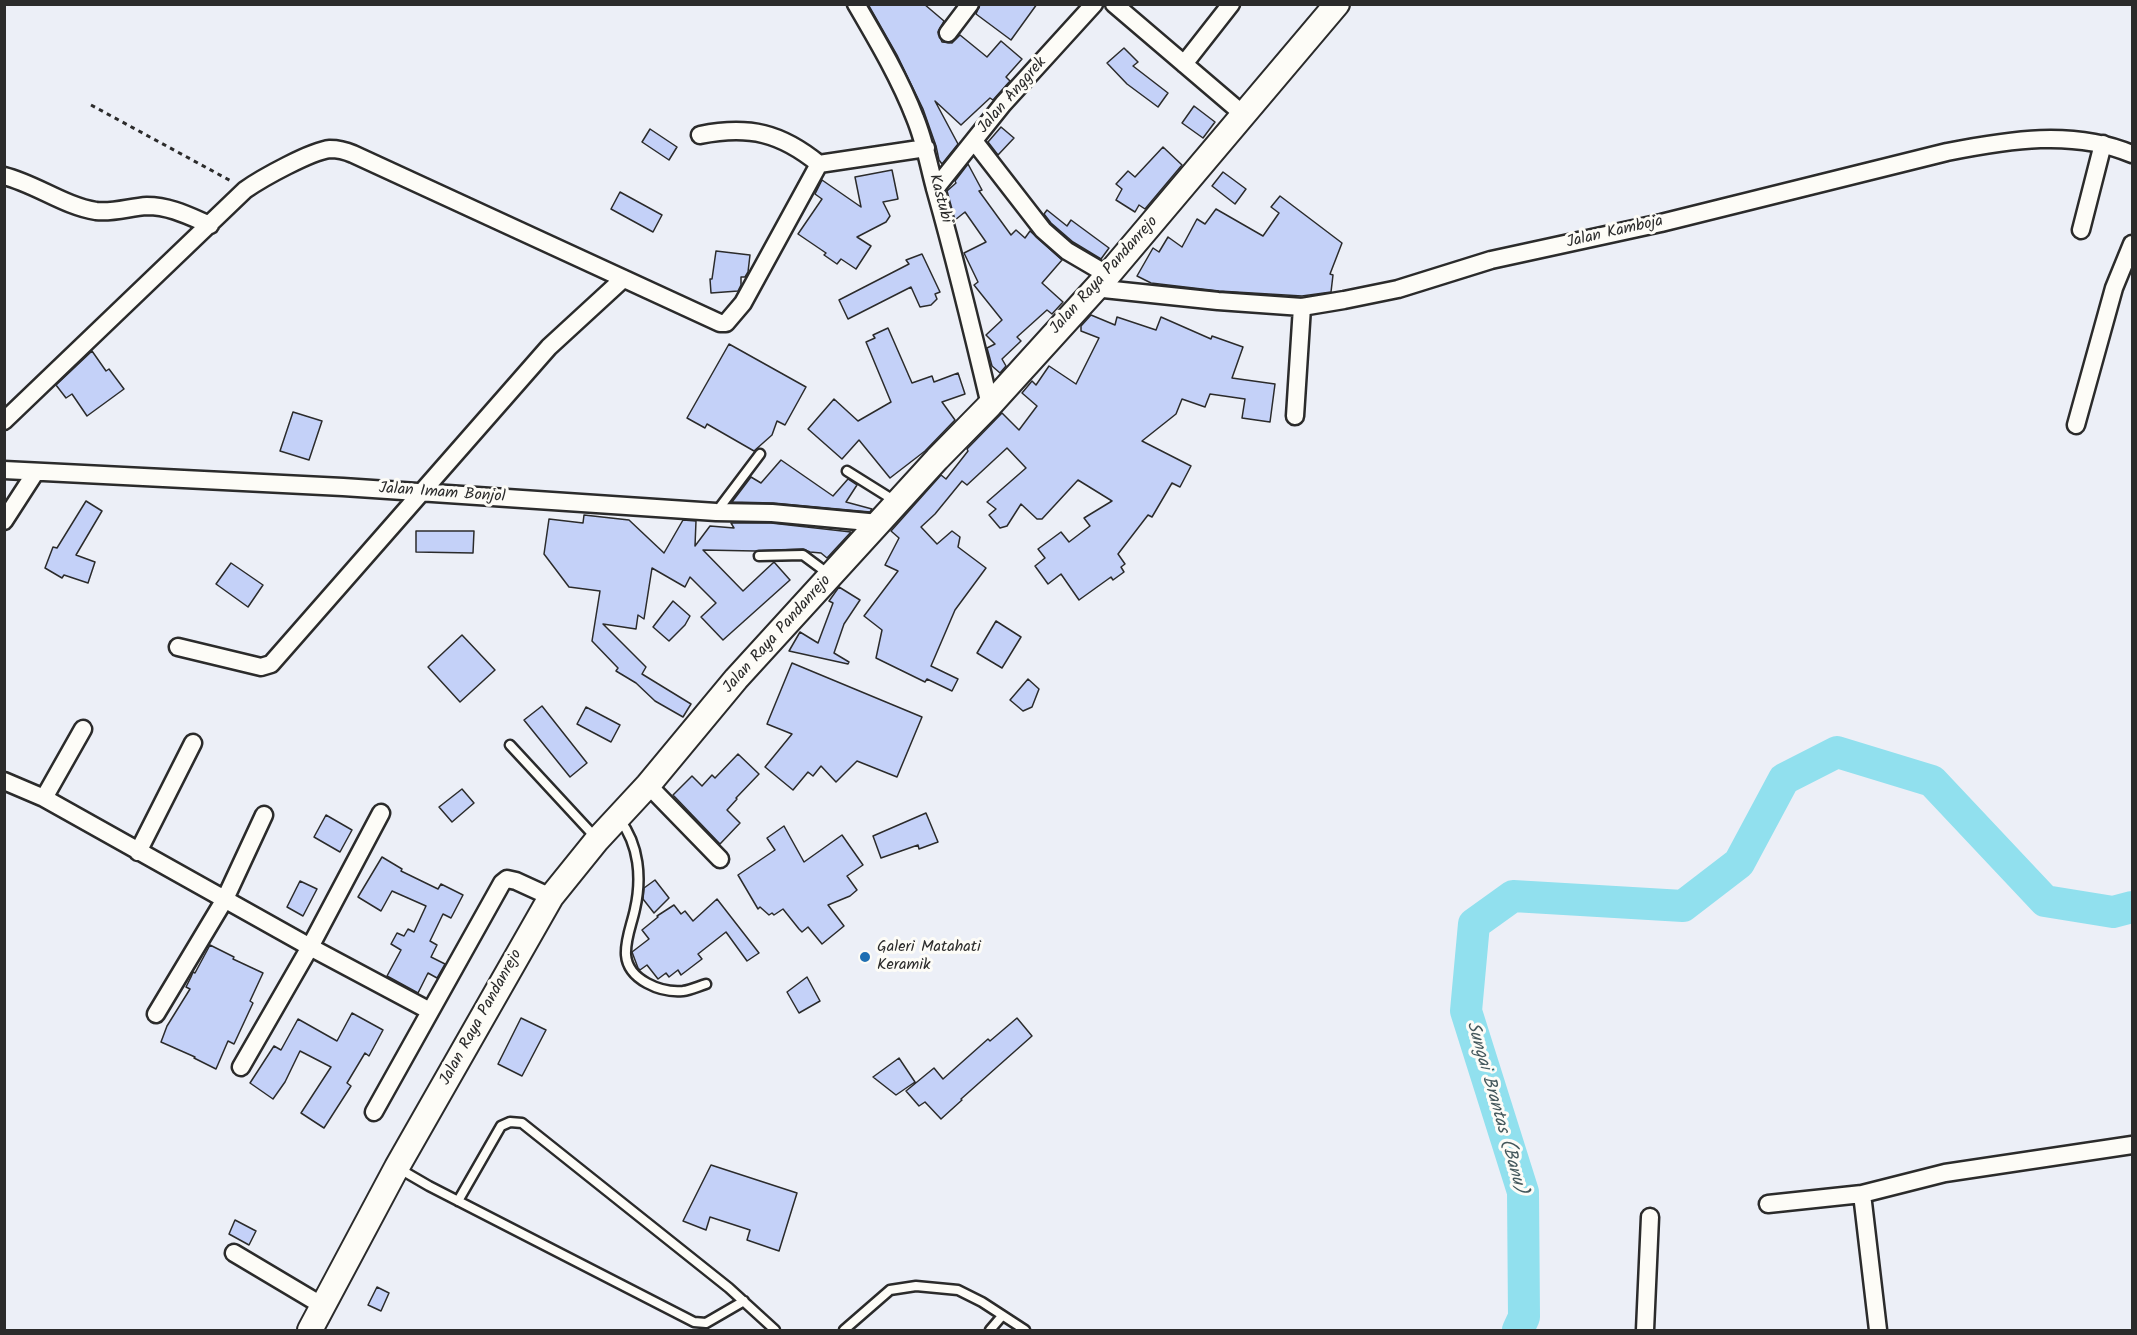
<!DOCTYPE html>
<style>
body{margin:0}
#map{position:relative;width:2137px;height:1335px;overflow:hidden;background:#eceff7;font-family:Kalam,sans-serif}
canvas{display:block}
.frame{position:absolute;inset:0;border:6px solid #2b2b2b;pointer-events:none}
</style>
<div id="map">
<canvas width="2137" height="1335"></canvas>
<div class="frame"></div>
</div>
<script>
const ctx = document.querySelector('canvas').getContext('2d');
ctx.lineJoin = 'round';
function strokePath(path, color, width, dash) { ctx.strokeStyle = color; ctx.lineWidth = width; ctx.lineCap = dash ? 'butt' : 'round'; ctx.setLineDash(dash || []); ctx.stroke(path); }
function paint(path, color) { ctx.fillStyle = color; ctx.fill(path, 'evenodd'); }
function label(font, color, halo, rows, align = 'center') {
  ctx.font = font + ' Kalam,sans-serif'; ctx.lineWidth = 6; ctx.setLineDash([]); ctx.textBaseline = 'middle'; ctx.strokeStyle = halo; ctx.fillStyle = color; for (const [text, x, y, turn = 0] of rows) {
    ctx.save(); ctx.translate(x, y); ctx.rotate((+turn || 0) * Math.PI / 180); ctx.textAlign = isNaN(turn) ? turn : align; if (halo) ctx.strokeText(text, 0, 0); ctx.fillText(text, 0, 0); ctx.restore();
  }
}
strokePath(new Path2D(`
 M1518,1330L1524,1317L1523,1192L1466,1011L1474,924L1513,896L1683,906L1739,863L1784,779L1837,752L1932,781L2045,901L2113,912L2132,907`), '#91e0ee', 32);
const building = new Path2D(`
 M868,4H924L944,21L938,32L942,42L952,43L960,35L987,57L1001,41L1022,59L1006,77L1010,81L993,100L990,98L961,125L935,101L958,144L942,164L939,160L936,146L923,109L897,55Z
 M980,4H1037L1011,40L976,14Z
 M1124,48L1138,62L1133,66L1168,93L1158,107L1127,84L1107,63Z
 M1194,106L1215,122L1203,138L1182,123Z
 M1001,127L1014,138L998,155L988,142Z
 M650,129L677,147L669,160L642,142Z
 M1163,147L1182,165L1145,209L1139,205L1135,212L1116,200L1122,189L1116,184L1128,171L1135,177Z
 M968,164L982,190L979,191L1011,235L1016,230L1025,238L1030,231L1062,260L1042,283L1063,302L1052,314L1047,310L1017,337L1021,341L1002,359L1006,366L1000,373L992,366L987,348L995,344L986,335L1002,320L974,285L978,282L964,253L986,242L965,212L955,220L947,191L956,183L955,181Z
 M892,170L898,199L883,202L890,216L886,222L857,237L871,246L856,269L841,259L837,264L824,255L826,253L798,234L822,199L815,194L822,180L861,207L855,177Z
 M1223,172L1246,189L1235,204L1212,186Z
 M620,192L662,215L653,232L611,209Z
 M1280,196L1342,243L1330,274L1333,275L1331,292L1302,296L1219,291L1151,283L1137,276L1153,248L1159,252L1168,237L1182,247L1197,219L1205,224L1216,209L1263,236L1279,213L1271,207Z
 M1047,210L1067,226L1071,220L1109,248L1101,259L1073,242L1051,223L1044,214Z
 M716,251L750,255L748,272L745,277H741V285L738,291L711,293L710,279H712Z
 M922,254L940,292L935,294L937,299L931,305L920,307L911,287L848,319L839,300L909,264L906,260Z
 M1091,315L1115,325L1117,317L1156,330L1161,317L1211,339L1212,336L1243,347L1232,378L1275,384L1270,422L1242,418L1245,399L1210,394L1205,407L1182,399L1176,414L1142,441L1191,466L1180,487L1172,483L1152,517L1148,515L1118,554L1125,564L1121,567L1124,572L1113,580L1111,577L1079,600L1061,574L1048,584L1035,566L1045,558L1038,549L1061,532L1069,542L1090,526L1084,518L1112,501L1078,480L1042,519H1037L1021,504L1007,526L1000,528L989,515L996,509L987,502L1026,468L1007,448L967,485L962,481L935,514L921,527L937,544L952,531L960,537L958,547L986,568L955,610L931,666L958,679L952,691L927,679L925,682L876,658L882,630L864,616L898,571L885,565L899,538L891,531L941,475L946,479L968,451L967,449L1002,413L1019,430L1037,406L1022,393L1032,381L1036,385L1049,366L1076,384L1099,338L1081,331V326Z
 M888,328L912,383L932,376L934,382L958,373L965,394L942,402L955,420L925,451L890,478L859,440L842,459L808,429L834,399L858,421L891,402L866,342L875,338L873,335Z
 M729,344L806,387L785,425L777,421L772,435L754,451L707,424L705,428L687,418Z
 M92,351L106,371L109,369L124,389L87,416L72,394L66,398L56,385Z
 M293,412L322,421L309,460L280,451Z
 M781,460L833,496L848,479L857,485L846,502L872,509L870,512L773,503L732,502L751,477L761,483Z
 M86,501L102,511L76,555L95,562L88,583L64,575L62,578L45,568L53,547L57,548Z
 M584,515L629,520L664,553L683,520L696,521L695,546L710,526L734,528L731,523H771L851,532L827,558L821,553L810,552L803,549L755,551L703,550L743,591L774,562L790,580L723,640L701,617L716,603L690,577L685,587L652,568L644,619L638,615L636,629L603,624L646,667L642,674L691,704L683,717L655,701L636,683L616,671L618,668L592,641L600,591L569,587L544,554L549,519L583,523Z
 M416,531H474L473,553L416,552Z
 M231,563L263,585L248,607L216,584Z
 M839,587L860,600L844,624L834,653L849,662L848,664L789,651L800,632L818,643L833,603L829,601Z
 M673,601L690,616L685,625L669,641L653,627Z
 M996,621L1021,637L1002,668L977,653Z
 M462,635L495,670L460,702L428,667Z
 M792,663L922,717L897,777L857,761L836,782L821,766L813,776L808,772L793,790L765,767L792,734L767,724Z
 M1028,679L1039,689L1032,707L1023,711L1010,700Z
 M542,706L587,763L570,777L524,720Z
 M586,707L620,725L611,742L577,724Z
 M738,754L759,774L736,798L737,799L727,810L740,823L720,844L673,795L692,776L702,786L712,775L715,778Z
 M462,789L474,803L452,822L439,807Z
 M926,813L938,842L919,849L918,845L881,858L873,836Z
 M326,815L352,830L340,852L314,837Z
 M784,826L804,862L842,835L863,865L847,876L857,890L850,896L828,905L844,926L822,944L808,927L802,932L799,929L783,909L774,915L772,913L769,915L760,907L758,909L738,875L775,850L767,838Z
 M382,857L402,869L401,871L438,889L441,884L463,895L451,918L443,914L430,941L437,945L431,957L445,964L437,978L428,973L418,993L387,976L401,950L391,944L397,933L404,936L408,929L414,932L426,906L392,891L381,911L358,897Z
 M655,880L669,898L654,913L643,899L644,888Z
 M300,881L317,889L303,916L287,907Z
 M717,899L759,953L747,961L726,932L698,954L702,959L681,975L678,970L669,977L666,973L658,979L647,965L640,970L638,968L632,952L649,939L642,930L658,917L657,916L674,905L681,914L685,911L693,921Z
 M210,945L234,957L233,959L263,973L250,1001L253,1003L234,1044L228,1041L216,1069L194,1058L195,1057L161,1042L167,1026L190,989L186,987L191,977L193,972L195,973Z
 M807,977L820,1001L799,1013L787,992Z
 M352,1013L383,1030L369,1056L365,1053L347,1083L351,1086L324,1128L301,1113L331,1067L300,1051L285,1082L273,1099L250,1083L274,1046L281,1050L298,1019L337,1041Z
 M521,1018L546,1030L522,1076L498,1064Z
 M1017,1018L1032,1036L961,1099L962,1100L941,1119L925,1102L919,1106L906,1091L934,1068L943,1079L988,1039L990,1041Z
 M899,1058L915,1082L896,1095L873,1077Z
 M711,1165L797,1193L779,1251L747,1240L750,1230L710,1217L706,1230L683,1221Z
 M235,1220L256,1231L249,1245L229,1234Z
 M377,1287L389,1293L381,1311L368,1305Z`);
paint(building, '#c4d1f8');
strokePath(building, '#2b2b2b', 1.5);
const service = new Path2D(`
 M847,471L895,501
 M717,511L760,454
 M759,556L803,555L830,575
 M510,745L597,839
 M620,820C639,845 642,878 635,909C632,924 625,939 626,955C628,980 661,993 683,991C691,990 699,986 706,984
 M398,1168L429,1186L694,1322L706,1323L744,1301
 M458,1201L501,1126L510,1122L522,1123L729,1288L775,1330
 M844,1330L890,1290L916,1286L958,1290L982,1302L1025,1330
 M990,1330L1002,1316`);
const minor = new Path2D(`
 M856,4C877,40 900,79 915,118C925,142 929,167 936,192C956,263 973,333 990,405
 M1114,4L1244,115
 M948,33L970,4
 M1184,64L1231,4
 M700,135C749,125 781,133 819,164
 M974,141L1043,230L1067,251L1108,275
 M4,176C36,184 64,206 96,211C114,213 130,207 147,206C170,206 189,216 210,225
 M935,189L1003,104L1094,4
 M2081,230L2103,144
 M1094,288L1218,301L1302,307L1344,300L1398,289L1491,260L1661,223L1947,152C2008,140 2073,129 2132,154
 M1295,416L1302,307
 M4,421L245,190C262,178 311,151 330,149C338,149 346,151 353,154L720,323H726L743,303L819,164L926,148
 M2076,425L2114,288L2132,244
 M4,470L343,487L716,512L772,513L879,523
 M4,521L35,473
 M178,647L261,667L271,664L549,347L623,279
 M4,781L44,798L310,947L430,1011
 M648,785L720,859
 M44,798L83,729
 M138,852L193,743
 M156,1014L225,899L264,815
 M241,1067L310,947L381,813
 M374,1112L502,883L507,879L516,881L551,897
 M1862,1194L1878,1330
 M1768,1204L1862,1194L1945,1173L2132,1145
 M234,1253L323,1306
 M1645,1330L1650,1217`);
const secondary = new Path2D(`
 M310,1330L397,1167L551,897L597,840L648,785L736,679L937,459L990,405L1108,275L1337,4`);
strokePath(service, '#2b2b2b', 13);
strokePath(minor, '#2b2b2b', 21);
strokePath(secondary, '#2b2b2b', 28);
strokePath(new Path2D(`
 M91,105L231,181`), '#2b2b2b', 3, [4.5, 4.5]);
strokePath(service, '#fdfcf7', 8);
strokePath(minor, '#fdfcf7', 16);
strokePath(secondary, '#fdfcf7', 24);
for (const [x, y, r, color] of [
 [865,957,6,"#1f6fb2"]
]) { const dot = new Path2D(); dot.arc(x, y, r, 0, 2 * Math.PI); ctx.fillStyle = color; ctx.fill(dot); strokePath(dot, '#fdfcf7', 2); }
label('16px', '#2b2b2b', '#fdfcf7', [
 ["Jalan Anggrek",1013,96,-49],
 ["Kastubi",939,199,75],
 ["Jalan Kamboja",1615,233,-13],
 ["Jalan Raya Pandanrejo",1105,276,-48],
 ["Jalan Imam Bonjol",442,494,4],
 ["Jalan Raya Pandanrejo",778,635,-48],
 ["Jalan Raya Pandanrejo",482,1018,-61]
]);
label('16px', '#2b2b2b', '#fdfcf7', [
 ["Galeri Matahati",877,948],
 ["Keramik",877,966]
], 'left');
label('italic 18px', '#44585c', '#fdfcf7', [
 ["Sungai Brantas (Banu)",1495,1108,74]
]);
</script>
